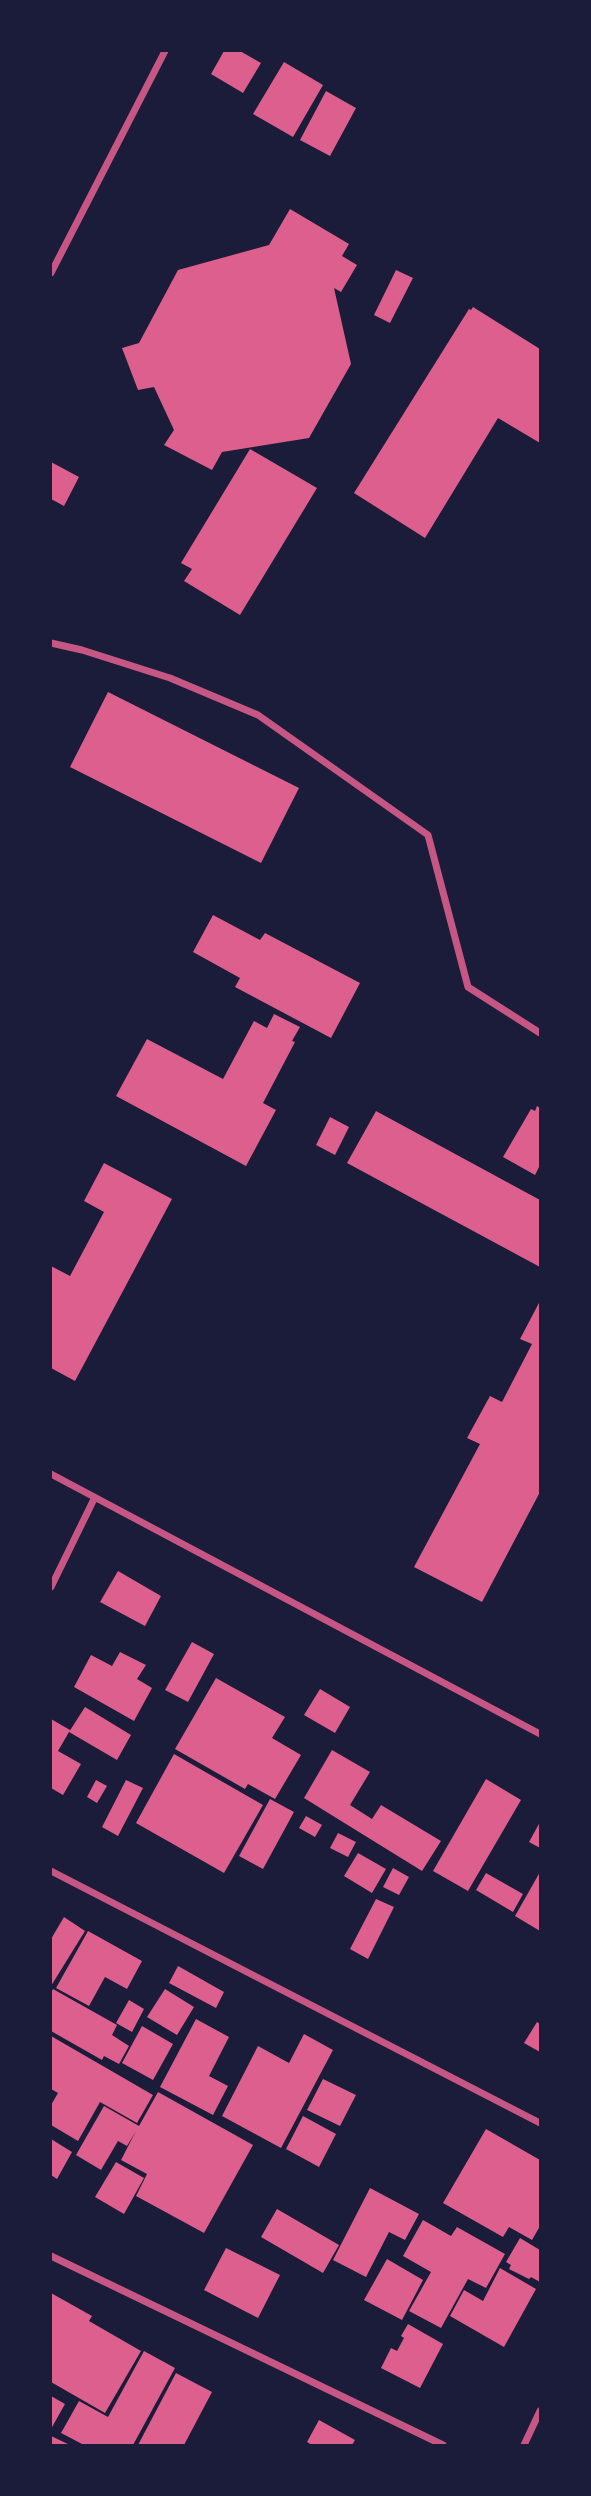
<!DOCTYPE html>
<style>
body{margin:0}
#map{position:relative;width:591px;height:2496px;overflow:hidden;background:#1b1b3a;font-family:Mulish,sans-serif}
canvas{display:block}
.frame{position:absolute;inset:0;border:52px solid #1b1b3a;pointer-events:none}
</style>
<div id="map">
<canvas width="591" height="2496"></canvas>
<div class="frame"></div>
</div>
<script>
const ctx = document.querySelector('canvas').getContext('2d');
ctx.lineJoin = 'round';
function paint(path, color) { ctx.fillStyle = color; ctx.fill(path, 'evenodd'); }
function strokePath(path, color, width, dash) { ctx.strokeStyle = color; ctx.lineWidth = width; ctx.lineCap = dash ? 'butt' : 'round'; ctx.setLineDash(dash || []); ctx.stroke(path); }
paint(new Path2D(`
 M224,51H240L261,63L243,93L211,74Z
 M284,62L323,85L293,137L253,114Z
 M326,91L356,108L330,156L300,140Z
 M290,209L349,244L342,256L357,265L341,292L334,288L351,364L309,438L222,452L212,470L164,445L174,430L154,387L138,390L122,348L139,343L178,270L269,245Z
 M396,270L413,278L390,323L374,315Z
 M473,307L540,349V443L498,418L425,538L354,493L469,309L471,310Z
 M250,449L317,488L240,615L184,581L192,569L181,563Z
 M51,462L79,477L64,506L51,499Z
 M108,692L299,788L261,863L70,767Z
 M213,915L260,940L265,933L360,983L331,1038L235,987L240,978L193,952Z
 M274,1014L300,1027L292,1041L295,1042L263,1103L276,1110L246,1166L116,1096L147,1039L223,1079L254,1021L267,1028Z
 M537,1106L540,1108V1165L535,1175L503,1157L531,1109L535,1111Z
 M376,1111L540,1200V1267L347,1163Z
 M330,1117L349,1127L335,1155L316,1145Z
 M104,1163L172,1199L75,1381L51,1368V1266L70,1276L104,1212L84,1201Z
 M540,1301V1492L482,1602L414,1567L480,1444L467,1438L490,1396L502,1402L532,1344L520,1339Z
 M118,1571L161,1596L145,1626L100,1602Z
 M192,1642L214,1654L188,1702L165,1690Z
 M120,1652L146,1665L137,1679L152,1688L134,1721L74,1687L91,1655L112,1666Z
 M216,1678L285,1717L272,1738L301,1755L275,1799L248,1784L245,1789L175,1749Z
 M320,1689L350,1707L335,1733L304,1715Z
 M85,1707L131,1735L117,1760L69,1732L58,1751L81,1764L63,1795L51,1788V1719L70,1730L69,1732Z
 M332,1750L370,1772L350,1805L372,1819L381,1805L441,1841L422,1871L304,1798Z
 M174,1754L263,1805L224,1873L136,1823Z
 M486,1779L521,1800L468,1891L433,1871Z
 M96,1780L107,1786L97,1803L87,1797Z
 M126,1780L143,1788L118,1836L102,1827Z
 M270,1799L294,1812L263,1869L239,1856Z
 M306,1816L322,1825L315,1837L299,1828Z
 M540,1822V1848L529,1842Z
 M338,1833L356,1842L348,1857L330,1848Z
 M358,1853L386,1869L372,1893L344,1876Z
 M393,1868L409,1877L399,1895L383,1887Z
 M540,1872V1931L515,1916Z
 M486,1873L523,1894L513,1912L476,1890Z
 M376,1899L394,1907L368,1959L350,1949Z
 M64,1917L85,1931L51,1986V1939Z
 M88,1931L142,1961L127,1989L105,1977L89,2006L56,1988Z
 M178,1966L224,1992L216,2008L169,1983Z
 M53,1989L117,2025L112,2035L129,2046L119,2064L104,2056L102,2060L51,2031V1993Z
 M165,1989L194,2007L177,2035L147,2017Z
 M129,2000L144,2009L132,2032L116,2023Z
 M196,2019L229,2037L209,2076L228,2086L213,2115L160,2087Z
 M537,2022L540,2024V2052L524,2043Z
 M142,2026L173,2044L153,2080L122,2063Z
 M304,2034L333,2050L281,2148L222,2116L258,2046L289,2063Z
 M51,2036L153,2095L137,2123L100,2102L78,2141L51,2125V2105L58,2093L51,2089Z
 M323,2079L356,2095L340,2126L307,2110Z
 M158,2092L253,2145L204,2233L136,2196L147,2174L121,2160L136,2131L127,2146L118,2141L101,2170L76,2155L104,2106L139,2126Z
 M303,2116L336,2134L319,2167L286,2149Z
 M486,2129L540,2160V2226L532,2240L509,2227L503,2237L443,2203Z
 M51,2139L72,2152L57,2179L51,2175Z
 M116,2162L144,2178L124,2214L95,2197Z
 M370,2188L419,2214L405,2240L389,2232L366,2277L333,2260Z
 M277,2209L339,2245L323,2273L261,2237Z
 M423,2220L451,2236L457,2227L505,2254L486,2288L468,2279L441,2328L409,2311L431,2272L403,2256Z
 M520,2238L540,2250V2282L531,2277L529,2279L509,2269L511,2265L506,2262Z
 M226,2248L280,2275L258,2318L204,2290Z
 M387,2259L423,2280L402,2320L364,2300Z
 M500,2268L536,2289L504,2347L450,2316L464,2290L483,2301Z
 M51,2293L92,2316L89,2321L141,2351L105,2413L51,2382Z
 M408,2324L443,2344L420,2388L381,2368L391,2348L397,2351L404,2338L401,2336Z
 M144,2351L175,2368L133,2445H84L61,2433L79,2401L108,2417Z
 M176,2373L212,2392L184,2445H138Z
 M51,2396L65,2404L51,2429Z
 M319,2420L355,2440L352,2445H312L307,2442Z
 M51,2436L70,2445H51Z`), '#dd5f8e');
strokePath(new Path2D(`
 M51,273L165,51
 M51,643L82,650L170,678L258,715L428,835L468,987L540,1033
 M51,1474L540,1734
 M51,1587L94,1499
 M51,1871L540,2123
 M51,2256L443,2445
 M524,2445L540,2411`), '#c65784', 7);
</script>
